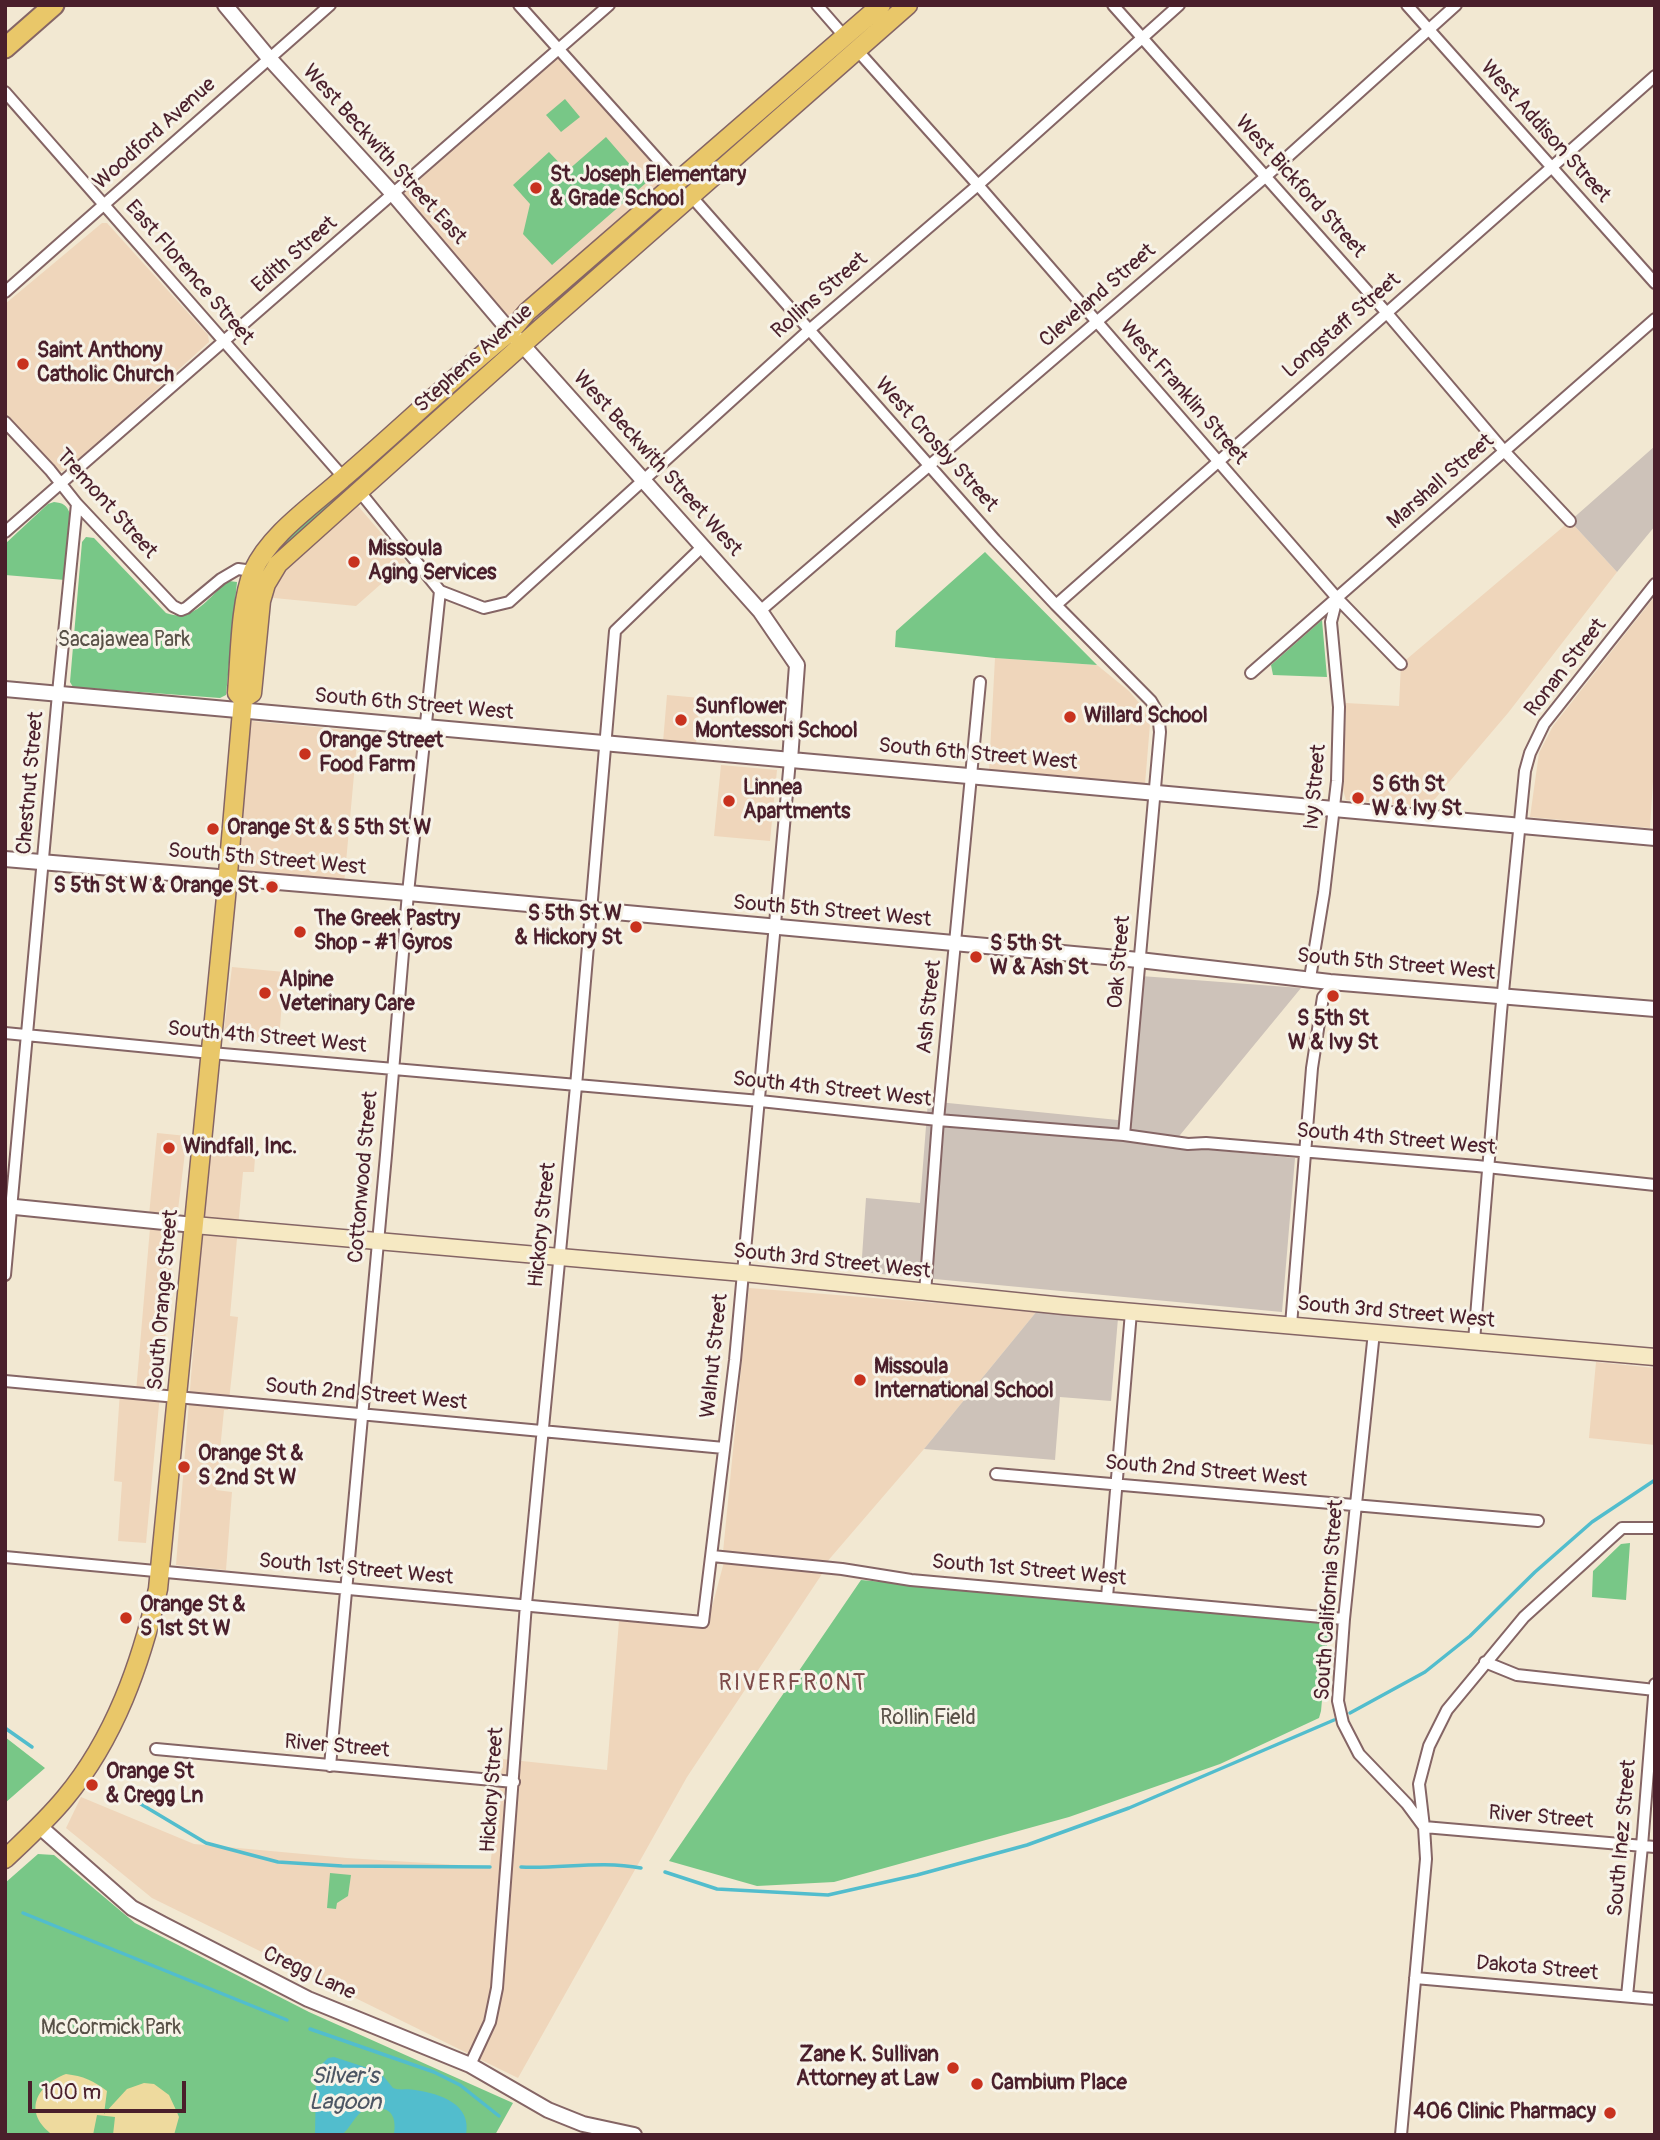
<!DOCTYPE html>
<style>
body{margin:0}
#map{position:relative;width:1660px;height:2140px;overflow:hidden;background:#f2e8d2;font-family:Pangolin,sans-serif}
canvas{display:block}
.frame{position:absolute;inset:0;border:7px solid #4a1f2b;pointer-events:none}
.scale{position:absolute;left:28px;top:2081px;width:158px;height:32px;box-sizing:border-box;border:4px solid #4a1f2b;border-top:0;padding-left:9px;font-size:21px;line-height:24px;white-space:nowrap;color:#4a1f2b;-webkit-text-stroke:5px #f7f3e8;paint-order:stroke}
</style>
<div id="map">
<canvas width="1660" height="2140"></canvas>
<div class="frame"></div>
<div class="scale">100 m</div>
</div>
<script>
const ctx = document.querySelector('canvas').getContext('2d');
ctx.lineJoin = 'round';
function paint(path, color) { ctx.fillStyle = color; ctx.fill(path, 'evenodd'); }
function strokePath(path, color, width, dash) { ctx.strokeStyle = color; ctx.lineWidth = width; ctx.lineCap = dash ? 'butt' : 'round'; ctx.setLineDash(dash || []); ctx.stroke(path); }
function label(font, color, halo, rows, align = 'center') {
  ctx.font = font + ' Pangolin,sans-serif'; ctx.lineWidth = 6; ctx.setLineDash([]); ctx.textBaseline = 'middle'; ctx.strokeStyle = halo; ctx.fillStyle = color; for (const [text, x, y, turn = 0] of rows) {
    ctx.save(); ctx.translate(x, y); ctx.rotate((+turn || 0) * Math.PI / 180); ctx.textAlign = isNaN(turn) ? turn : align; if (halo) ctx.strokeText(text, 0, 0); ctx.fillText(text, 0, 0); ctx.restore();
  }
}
paint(new Path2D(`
 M558,51L678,182L511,331L394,195Z
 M102,223H107L208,335L209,342L70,468L59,472L5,412V304Z
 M352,499L406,562L356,606L264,597L274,569Z
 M1570,521L1617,572L1508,713L1428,807L1346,800L1343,790L1346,703L1399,706L1401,664Z
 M1655,596V750L1650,828L1530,817L1539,753L1553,726Z
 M995,658L1097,665L1129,691L1146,711L1150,724L1145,784L989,771Z
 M667,695L700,698L696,744L663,742Z
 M251,721L358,731L344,884L238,875Z
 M721,765L777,770L770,841L714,836Z
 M232,967L284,972L279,1042L223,1038Z
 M157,1133L187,1136L177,1218L149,1215Z
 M210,1139L256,1143L254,1172H243L230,1316L238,1317L228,1410H224L216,1490L232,1492L226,1570L176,1565Z
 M150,1228L169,1229L175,1234L146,1543L118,1541L122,1482L114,1481L120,1391L136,1392Z
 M749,1288L1037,1311L924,1449L826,1563L723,1552Z
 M1596,1362L1655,1368V1445L1589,1438Z
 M724,1562L824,1571L687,1777L518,2078L152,1898L66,1828L81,1797L194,1844L347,1858L490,1867L503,1759L607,1770L619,1621L696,1626L708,1622Z`), '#efd6bb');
paint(new Path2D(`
 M1655,446V526L1617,572L1570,521Z
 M1141,976L1301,988L1171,1146L1295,1158L1282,1312L861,1272L866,1198L920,1203L928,1101L1118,1120Z
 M1037,1311L1118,1318L1111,1401L1060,1397L1055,1460L924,1449Z`), '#cdc2b9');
paint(new Path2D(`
 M804,83L591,274L588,271L595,261Z
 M565,99L580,117L561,132L546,115Z
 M606,137L646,183L552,265L523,234L530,204L513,185L549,152L567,171Z
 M440,403L445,408L277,556L276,549L286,538Z
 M54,502C63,503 67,505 70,514L65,580L5,575V544L48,504Z
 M86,537L94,538L166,613C192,623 208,599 225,583L229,581L237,582L226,695L220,698L73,687L70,682L82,542Z
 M985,552L1097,665L995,658L895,647L896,631Z
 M1322,620L1327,677L1273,675L1271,665Z
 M1630,1543L1626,1600L1592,1597L1593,1571L1621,1544Z
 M861,1580L1329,1623L1321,1711L1319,1718L1220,1764L1069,1817L834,1882L757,1886L669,1861Z
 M5,1737L45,1768L5,1803Z
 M38,1854L54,1855L135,1923L309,2012L513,2103L495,2135H5V1883Z
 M330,1873L351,1875L348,1896L337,1903L336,1909L327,1908Z`), '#78c787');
paint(new Path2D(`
 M66,2074C83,2076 94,2081 107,2091L104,2114L127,2089L144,2083L154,2084L169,2095L176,2110L179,2117L174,2135H113L115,2117L97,2115L93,2135H53C22,2113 36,2085 66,2074Z`), '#eeda9e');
paint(new Path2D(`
 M334,2057L380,2072L393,2088C401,2091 407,2088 415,2090C441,2094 472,2104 466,2135H394C396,2120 394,2108 376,2108C373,2108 369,2108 365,2109C356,2114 350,2128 342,2135H315L316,2080L320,2066L328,2058Z`), '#52bdcd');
strokePath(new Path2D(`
 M1350,1713L1425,1672L1470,1636L1535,1572L1592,1522L1655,1480
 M5,1728L32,1747
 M124,1794L206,1843L278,1862L342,1866L490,1867
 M521,1867C561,1869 601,1860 641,1868
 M665,1872L717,1889L828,1895L917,1875L1027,1845L1129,1808L1334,1720
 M23,1913L287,2020
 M310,2029L434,2072L460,2085L499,2116`), '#52bdcd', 3.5);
const minor = new Path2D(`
 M519,5L678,182
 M817,5L845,37
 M1113,5L1386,312L1505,452L1570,521
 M1407,5L1655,283
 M857,50L978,185L1337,598L1401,664
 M5,92L344,478
 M691,196L995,540L1056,605L1151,701L1158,713L1160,732L1124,1135
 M5,292L330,5
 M5,422L50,470L77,504L173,606L181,610L186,608L221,579L238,569L253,571
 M360,492L440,591L484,608L509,602L808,331L978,185L1179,5
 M5,532L609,5
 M1056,605L1655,76
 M760,611L1264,178L1456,5
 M1251,673L1655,319
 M1310,978L1324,893L1337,781L1339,707L1331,622L1337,598
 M5,1033L211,1053L760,1101L938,1120L1124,1135L1188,1144L1206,1143L1477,1166L1655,1185
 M5,1275L59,683L77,504
 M925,1293L938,1120L980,682
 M1291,1325L1312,1068L1323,997L1336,982
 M1374,1332L1344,1619L1338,1701L1343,1723L1359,1754L1407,1804L1424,1827L1426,1859L1401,2135
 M1474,1341L1501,1012L1525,771L1530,753L1544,724L1655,584
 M5,1381L724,1448
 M996,1474L1538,1521
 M1655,1528H1622L1524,1617L1447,1710L1429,1746L1419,1784L1424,1827L1655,1847
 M712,1556L842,1569L911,1580L1344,1619
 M5,1557L703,1622L735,1360L790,760
 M1107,1597L1131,1312
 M1485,1662L1517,1675L1655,1690
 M156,1749L514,1782
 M330,1766L386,1155L408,893L440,591
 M1415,1978L1655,1999
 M1627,1996L1642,1846L1655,1684
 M470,2065L490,2022L497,1988L526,1604L576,1086L615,631L702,547`);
const tertiary = new Path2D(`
 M225,5L269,58L394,195L502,322L760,611L797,665L790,760
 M5,689L1655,838
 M5,859L408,893L1139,960L1330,982L1655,1009
 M5,1206L194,1225
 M39,1826L132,1908L164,1925L308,1999L470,2065L548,2110L583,2124L634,2135`);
const secondary = new Path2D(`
 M194,1225L743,1273L1064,1306L1655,1357`);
const primary = new Path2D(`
 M243,699L252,693L261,601L266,584L278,564L541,328L908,5
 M243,699L237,693C240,658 240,602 253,571C270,534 312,506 342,479C399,430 453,378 511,331L527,312L881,5
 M5,1859C26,1839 47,1820 65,1798C115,1738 141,1663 158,1589L226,897L243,699`);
const trunk = new Path2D(`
 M5,48L54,5`);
strokePath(minor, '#856565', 14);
strokePath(tertiary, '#856565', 18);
strokePath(secondary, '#856565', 19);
strokePath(primary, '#856565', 21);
strokePath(trunk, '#856565', 23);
strokePath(minor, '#fff', 10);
strokePath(tertiary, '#fff', 14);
strokePath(secondary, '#f6e9c3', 16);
strokePath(primary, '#e9c769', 18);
strokePath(trunk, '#e9c769', 19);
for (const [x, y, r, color] of [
 [536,188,7,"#c8321e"],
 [23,364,7,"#c8321e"],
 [354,562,7,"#c8321e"],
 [1070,717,7,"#c8321e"],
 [681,720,7,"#c8321e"],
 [305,754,7,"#c8321e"],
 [1358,798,7,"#c8321e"],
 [729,801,7,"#c8321e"],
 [213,829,7,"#c8321e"],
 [272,887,7,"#c8321e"],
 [636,927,7,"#c8321e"],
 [300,932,7,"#c8321e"],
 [976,957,7,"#c8321e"],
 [265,993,7,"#c8321e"],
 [1333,996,7,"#c8321e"],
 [169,1148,7,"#c8321e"],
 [860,1380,7,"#c8321e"],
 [184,1467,7,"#c8321e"],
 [126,1618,7,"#c8321e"],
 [92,1785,7,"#c8321e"],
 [953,2068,7,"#c8321e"],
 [977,2084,7,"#c8321e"],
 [1610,2113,7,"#c8321e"]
]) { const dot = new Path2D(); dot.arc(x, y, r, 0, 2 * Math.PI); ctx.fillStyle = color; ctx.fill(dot); strokePath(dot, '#f7f3e8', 2.5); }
label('21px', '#4a1f2b', '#f7f3e8', [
 ["West Addison Street",1545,132,48],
 ["Woodford Avenue",155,134,-42],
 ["West Beckwith Street East",384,155,48],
 ["West Bickford Street",1300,187,48],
 ["Edith Street",295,255,-41],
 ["East Florence Street",189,273,49],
 ["Rollins Street",820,296,-41],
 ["Cleveland Street",1098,296,-41],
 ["Longstaff Street",1342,326,-41],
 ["Stephens Avenue",474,359,-42],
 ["West Franklin Street",1183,393,49],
 ["West Crosby Street",936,445,48],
 ["West Beckwith Street West",657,464,48],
 ["Marshall Street",1441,482,-41],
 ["Tremont Street",106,504,48],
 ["Ronan Street",1566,668,-52],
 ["South 6th Street West",414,705,5],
 ["South 6th Street West",978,755,5],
 ["Chestnut Street",31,783,-85],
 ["Ivy Street",1316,787,-85],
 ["South 5th Street West",267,860,5],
 ["South 5th Street West",832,912,5],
 ["Oak Street",1120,962,-85],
 ["South 5th Street West",1396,965,5],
 ["Ash Street",930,1007,-84],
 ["South 4th Street West",267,1038,5],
 ["South 4th Street West",832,1090,6],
 ["South 4th Street West",1396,1140,5],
 ["Cottonwood Street",364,1177,-85],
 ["Hickory Street",543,1225,-84],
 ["South 3rd Street West",832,1262,6],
 ["South Orange Street",164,1300,-85],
 ["South 3rd Street West",1396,1313,5],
 ["Walnut Street",715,1356,-84],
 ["South 2nd Street West",366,1395,5],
 ["South 2nd Street West",1206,1472,5],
 ["South 1st Street West",356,1570,5],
 ["South 1st Street West",1029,1571,5],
 ["South California Street",1330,1600,-86],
 ["River Street",337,1747,5],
 ["Hickory Street",493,1790,-86],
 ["River Street",1541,1818,5],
 ["South Inez Street",1623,1838,-85],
 ["Dakota Street",1537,1969,5],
 ["Cregg Lane",309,1974,25]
]);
label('bold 21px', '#4a1f2b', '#f7f3e8', [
 ["St. Joseph Elementary",550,176],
 ["& Grade School",550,200],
 ["Saint Anthony",37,352],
 ["Catholic Church",37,376],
 ["Missoula",368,550],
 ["Aging Services",368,574],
 ["Sunflower",695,708],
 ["Montessori School",695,732],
 ["Willard School",1084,717],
 ["Orange Street",319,742],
 ["Food Farm",319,766],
 ["S 6th St",1372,786],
 ["W & Ivy St",1372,810],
 ["Linnea",743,789],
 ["Apartments",743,813],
 ["Orange St & S 5th St W",227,829],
 ["S 5th St W & Orange St",258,887,"right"],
 ["S 5th St W",622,915,"right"],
 ["& Hickory St",622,939,"right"],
 ["The Greek Pastry",314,920],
 ["Shop - #1 Gyros",314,944],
 ["S 5th St",990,945],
 ["W & Ash St",990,969],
 ["Alpine",279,981],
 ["Veterinary Care",279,1005],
 ["S 5th St",1333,1020,"center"],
 ["W & Ivy St",1333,1044,"center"],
 ["Windfall, Inc.",183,1148],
 ["Missoula",874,1368],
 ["International School",874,1392],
 ["Orange St &",198,1455],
 ["S 2nd St W",198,1479],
 ["Orange St &",140,1606],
 ["S 1st St W",140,1630],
 ["Orange St",106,1773],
 ["& Cregg Ln",106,1797],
 ["Zane K. Sullivan",939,2056,"right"],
 ["Attorney at Law",939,2080,"right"],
 ["Cambium Place",991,2084],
 ["406 Clinic Pharmacy",1596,2113,"right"]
], 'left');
label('21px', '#585147', '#f7f3e8', [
 ["Sacajawea Park",124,641],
 ["Rollin Field",928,1719],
 ["McCormick Park",111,2029]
]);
ctx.letterSpacing = '2px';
label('23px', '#7d4a49', '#f7f3e8', [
 ["RIVERFRONT",793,1684]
]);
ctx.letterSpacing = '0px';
label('italic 23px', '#4d5664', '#f7f3e8', [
 ["Silver's",345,2077],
 ["Lagoon",345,2103]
]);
</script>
